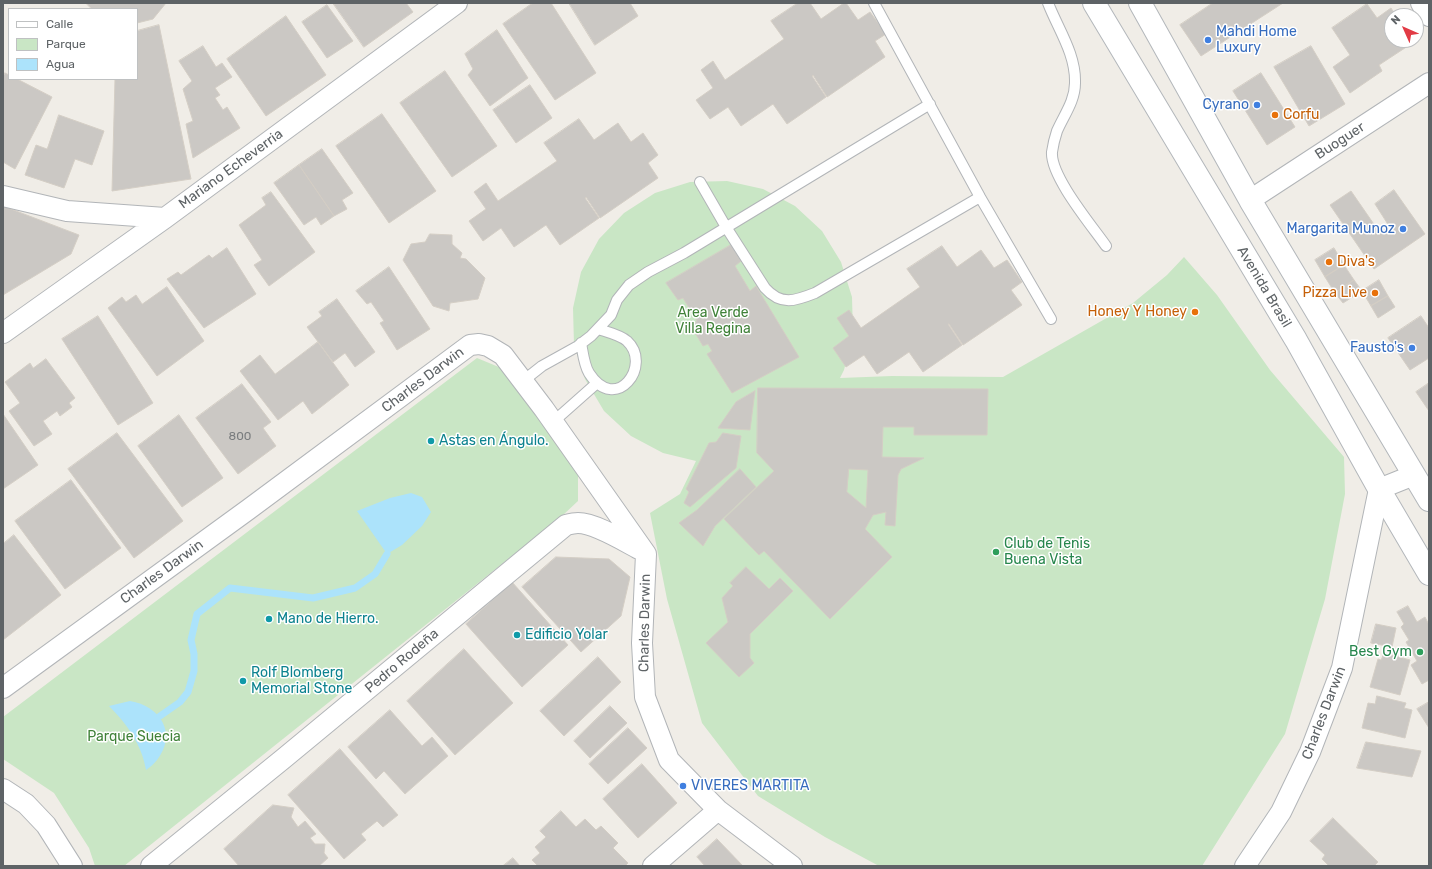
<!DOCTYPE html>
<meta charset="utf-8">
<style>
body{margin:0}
#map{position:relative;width:1432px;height:869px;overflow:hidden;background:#f0ede7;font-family:Rubik,sans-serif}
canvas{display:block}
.frame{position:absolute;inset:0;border:4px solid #5e6366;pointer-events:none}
.legend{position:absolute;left:8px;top:8px;width:130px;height:72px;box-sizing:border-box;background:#fff;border:1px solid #bfc1c2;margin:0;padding:5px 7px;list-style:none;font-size:12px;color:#5e6366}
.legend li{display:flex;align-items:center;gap:8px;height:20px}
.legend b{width:20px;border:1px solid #bfc1c2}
.north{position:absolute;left:1384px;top:8px;width:40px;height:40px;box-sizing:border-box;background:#fff;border:1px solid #bfc1c2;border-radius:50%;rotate:315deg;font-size:11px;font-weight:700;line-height:16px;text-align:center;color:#5e6366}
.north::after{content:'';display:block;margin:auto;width:14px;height:18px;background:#e23b45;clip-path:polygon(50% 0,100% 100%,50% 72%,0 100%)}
</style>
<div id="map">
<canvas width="1432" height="869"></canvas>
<div class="frame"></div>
<ul class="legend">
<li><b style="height:5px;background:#fff"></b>Calle</li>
<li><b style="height:11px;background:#c9e6c5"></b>Parque</li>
<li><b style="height:11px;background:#ace3fb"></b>Agua</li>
</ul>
<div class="north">N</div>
</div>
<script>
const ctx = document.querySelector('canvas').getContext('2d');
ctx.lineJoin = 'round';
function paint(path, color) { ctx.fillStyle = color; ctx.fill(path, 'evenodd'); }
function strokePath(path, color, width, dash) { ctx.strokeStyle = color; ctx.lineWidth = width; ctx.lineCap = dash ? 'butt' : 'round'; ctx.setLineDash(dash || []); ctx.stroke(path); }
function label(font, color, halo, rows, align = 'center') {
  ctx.font = font + ' Rubik,sans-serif'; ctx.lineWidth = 3; ctx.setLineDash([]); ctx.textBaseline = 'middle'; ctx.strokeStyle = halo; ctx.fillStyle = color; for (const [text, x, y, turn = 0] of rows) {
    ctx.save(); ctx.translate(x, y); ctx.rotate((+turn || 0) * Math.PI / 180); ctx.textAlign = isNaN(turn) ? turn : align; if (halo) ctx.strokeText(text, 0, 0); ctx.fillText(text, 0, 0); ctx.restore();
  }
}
paint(new Path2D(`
 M727,181L763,189L795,206L822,231L841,262L852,297L853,334L844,370L840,378L892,376L1003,377L1133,303L1167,275L1184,257L1217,295L1270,370L1344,457L1345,494L1325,599L1285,734L1202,866H879L825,837L758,796L702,723L667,599L650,513L680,494L696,461L663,453L631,436L604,411L585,379L574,345L573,308L581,272L599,239L624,213L655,193L690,182Z
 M477,358L506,370L578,470V501L562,516L124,866H95L89,848L54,793L3,759V717Z`), '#c9e6c5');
paint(new Path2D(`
 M411,493L422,497L431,512L422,526L402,545L387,554L357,511L390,498Z
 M130,701C160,706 178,733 157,760C154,764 150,767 146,770C142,745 127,724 109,706Z`), '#ace3fb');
strokePath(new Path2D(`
 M160,716L180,702L188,692L194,671V654L191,640L197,614L230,588L313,598L355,588L375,574L387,554`), '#ace3fb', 7);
const building = new Path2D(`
 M86,3H166L153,19L137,23V9H92Z
 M333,3H406L413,12L364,47Z
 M533,3H551L596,73L555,100L503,24Z
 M569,3H630L638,16L595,45Z
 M798,3H810L821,19L844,3H846L858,20L870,12L886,34L875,41L885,57L827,97L813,75L812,76L826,97L787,124L773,104L741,126L728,107L710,119L696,100L713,88L701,70L713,61L725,80L784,39L771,21Z
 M1213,3H1283L1201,56L1180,25Z
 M1367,4L1377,18L1391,8L1396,16H1392V40H1413L1414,42L1379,65L1382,71L1350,93L1333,67L1350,55L1332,28Z
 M327,5L353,41L327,58L302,22Z
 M286,16L326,75L266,116L227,59Z
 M159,25L191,179L112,191L115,79H137V31Z
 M497,30L528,78L490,106L468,75L473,69L465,54Z
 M203,46L216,67L222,63L232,77L215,88L220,95L215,98L223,110L227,107L240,128L193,158L186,124L193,121L183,89L192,81L179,61Z
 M1311,46L1345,104L1309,126L1274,67Z
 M445,71L497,146L452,177L400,103Z
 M5,73L9,75V79H17L52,97L15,169L3,162V77Z
 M1261,73L1295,127L1267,145L1233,91Z
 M530,85L552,118L516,143L493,110Z
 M382,114L436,191L389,223L336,146Z
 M59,115L104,131L92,165L75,159L64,188L25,175L36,145L47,149Z
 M579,119L594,140L618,123L631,142L643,133L658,155L648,163L658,178L600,218L586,197L585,198L599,218L560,245L546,225L514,247L501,228L483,241L469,221L486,209L474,192L486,183L498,201L557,161L544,143Z
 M322,149L353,193L342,200L347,209L334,216L299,165Z
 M299,165L334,216L321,225L316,217L304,225L274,183Z
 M1394,190L1425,234L1374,269L1330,205L1351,191L1380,233L1389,226L1375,204Z
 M271,192L315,252L269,286L254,265L262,260L239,225L266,205L262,198Z
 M3,206L79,235L71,254L3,295Z
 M430,234L452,235V244L462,253L460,258L466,259L485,278L478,299L450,303L449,311L433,306L403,260L411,244L425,242Z
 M731,245L741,261L735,266L750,291L756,286L799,357L732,393L707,354L712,351L708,344L703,346L691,326L697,321L683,298L678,300L666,283Z
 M942,246L957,267L981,250L994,268L1007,260L1022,282L1011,290L1022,305L963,345L949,324H948L962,345L923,372L909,352L877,374L864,355L846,367L833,348L849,336L837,318L849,310L861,328L920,287L907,269Z
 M227,248L256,294L204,328L167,279L178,272L181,275L209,255L212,258Z
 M1334,248L1344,265L1325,277L1315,260Z
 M1344,265L1354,280L1335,293L1325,277Z
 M389,267L430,329L397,350L380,323L384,321L371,302L367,304L356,291Z
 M1354,280L1362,291L1343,303L1335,293Z
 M1379,280L1388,296L1371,306L1362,291Z
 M167,287L204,341L157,376L108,308L122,297L126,302L136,295L142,304Z
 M1388,296L1395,307L1378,318L1371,306Z
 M337,299L375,352L355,367L345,353L333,362L307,327L322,316L319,312Z
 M98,316L153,403L118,425L62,339Z
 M1421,316L1429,328V358L1410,370L1388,338Z
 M318,342L349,385L312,414L303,401L278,420L240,371L260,355L275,374Z
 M46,359L75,398L69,403L72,407L60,416L57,411L43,421L52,434L34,446L9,411L20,403L5,382L30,363L33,368Z
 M1429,383V411L1416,392Z
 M242,384L271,422L263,428L276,446L238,474L196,418Z
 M758,388L988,389L987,435H914V427H883L882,457L924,458L901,469L898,475L895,526L885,525L886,512L873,515L865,529L892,557L830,619L764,551L759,555L724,519L774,471L757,453ZM849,469L868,470L866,508L847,492Z
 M755,391L750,430L718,428L736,402Z
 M3,414L38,465L3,489Z
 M179,415L223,478L182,507L138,446Z
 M117,433L183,521L134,558L68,469Z
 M723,433L741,436L736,468L690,507L684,503L689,492L686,489L709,443L716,442Z
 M740,469L756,487L715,526L703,546L679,523L697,510Z
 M71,480L121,548L65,589L15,521Z
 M14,535L61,595L3,640V544Z
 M556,557L609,559L630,577L621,616L581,652L522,587Z
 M746,567L769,589L780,578L793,591L750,634V658L754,663L739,677L706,643L728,622L722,598L733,586L730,583Z
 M512,582L568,645L522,687L466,624Z
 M1408,606L1417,622L1425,617L1429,625V680L1422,684L1411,665L1417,661L1406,642L1409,640L1401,627L1404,624L1397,612Z
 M1376,624L1396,628L1392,647L1371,643Z
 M464,649L513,703L455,755L407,701Z
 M1384,653L1410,660L1400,695L1370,687L1378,659L1381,660Z
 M598,657L621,682L564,736L540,711Z
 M1377,696L1406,703L1404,708L1412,710L1405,738L1362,728L1368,703L1375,704Z
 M1429,702V728L1417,709Z
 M610,706L627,723L590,758L574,741Z
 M390,710L422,746L432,737L448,756L405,794L384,771L376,779L348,747Z
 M628,728L647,748L608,784L589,764Z
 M1366,742L1421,751L1412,777L1357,768Z
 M340,749L398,815L383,827L377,821L361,834L366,840L344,859L288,795Z
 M642,764L677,803L638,838L603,799Z
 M273,805L294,808L291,817L298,827L305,821L316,834L310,838L315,844H325L324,853L328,858L319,866H239L224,849Z
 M561,811L576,827L585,819L596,830L601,826L618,843L613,848L628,863L625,866H538L532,860L540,853L535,847L546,837L540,831Z
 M1333,818L1378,862L1374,866H1329L1322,859L1325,855L1310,841Z
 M717,839L743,866H705L697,857Z
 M513,858L520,866H503Z`);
paint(building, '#cbc8c4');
strokePath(building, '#d4cec5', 1);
const lane = new Path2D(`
 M874,3L980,197L1051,319
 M1048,3C1058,29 1076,54 1075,83C1075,101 1064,115 1057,131C1055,137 1053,145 1052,152C1050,176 1092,226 1106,246
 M700,182L726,227L765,288C781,306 795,301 815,293L980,197
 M581,343C583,353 584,365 589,373C616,415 653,365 627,341C620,335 607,332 598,329
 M523,381L542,366L578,346L591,336L611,315L617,300L629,285L648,272L684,253L930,104
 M553,422L597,383`);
const street = new Path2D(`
 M1421,3L1429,16
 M3,196L67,211L165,218
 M1250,200L1429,83
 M3,333L165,218L457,3
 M3,688L249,509L470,345L479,344L488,346L503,355L544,409L646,554L642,643L645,697L669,760L718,810L792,866
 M3,789L26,804L46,825L72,866
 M151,866L283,759L566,525C570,524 574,523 578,523C595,523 624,541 639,549
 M653,866L718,810
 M1245,866L1281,812L1310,752L1342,668L1379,489L1414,475`);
const secondary = new Path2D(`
 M1094,3L1296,340L1379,489L1429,574
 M1140,3L1250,200L1429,500`);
strokePath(lane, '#b2b5b8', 12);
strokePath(street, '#b2b5b8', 22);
strokePath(secondary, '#b3b7bb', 24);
strokePath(lane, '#fff', 10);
strokePath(street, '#fff', 20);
strokePath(secondary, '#fff', 22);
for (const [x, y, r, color] of [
 [1208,40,4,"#3f7fe0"],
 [1257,105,4,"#3f7fe0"],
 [1275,115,4,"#e8710a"],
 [1403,229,4,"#3f7fe0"],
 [1329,262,4,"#e8710a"],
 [1375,293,4,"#e8710a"],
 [1195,312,4,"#e8710a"],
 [1412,348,4,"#3f7fe0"],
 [431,441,4,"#0f9aa8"],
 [996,552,4,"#2e9e5b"],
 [269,619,4,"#0f9aa8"],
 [517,635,4,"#0f9aa8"],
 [1420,652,4,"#2e9e5b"],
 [243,681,4,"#0f9aa8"],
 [683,786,4,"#3f7fe0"]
]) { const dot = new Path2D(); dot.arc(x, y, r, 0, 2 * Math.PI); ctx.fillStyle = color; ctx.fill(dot); strokePath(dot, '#fff', 1.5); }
label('12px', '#797c7e', null, [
 ["800",240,437]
]);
label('14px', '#366cbe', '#fff', [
 ["Mahdi Home",1216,32,"left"],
 ["Luxury",1216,48,"left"],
 ["Cyrano",1249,105],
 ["Margarita Munoz",1395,229],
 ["Fausto's",1404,348],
 ["VIVERES MARTITA",691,786,"left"]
], 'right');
label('14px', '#c56008', '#fff', [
 ["Corfu",1283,115],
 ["Diva's",1337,262],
 ["Pizza Live",1367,293,"right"],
 ["Honey Y Honey",1187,312,"right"]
], 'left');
label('14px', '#5e6366', '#fff', [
 ["Buoguer",1340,141,-33],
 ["Mariano Echeverria",231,169,-36],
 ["Avenida Brasil",1264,287,59],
 ["Charles Darwin",423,380,-37],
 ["Charles Darwin",162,572,-36],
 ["Charles Darwin",645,623,-89],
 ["Pedro Rodeña",402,661,-40],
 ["Charles Darwin",1324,713,-69]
]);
label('14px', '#408239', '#fff', [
 ["Area Verde",713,313],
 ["Villa Regina",713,329],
 ["Parque Suecia",134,737]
]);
label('14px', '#0d838f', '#fff', [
 ["Astas en Ángulo.",439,441],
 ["Mano de Hierro.",277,619],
 ["Edificio Yolar",525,635],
 ["Rolf Blomberg",251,673],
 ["Memorial Stone",251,689]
], 'left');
label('14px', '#27864d', '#fff', [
 ["Club de Tenis",1004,544],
 ["Buena Vista",1004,560],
 ["Best Gym",1412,652,"right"]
], 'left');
</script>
